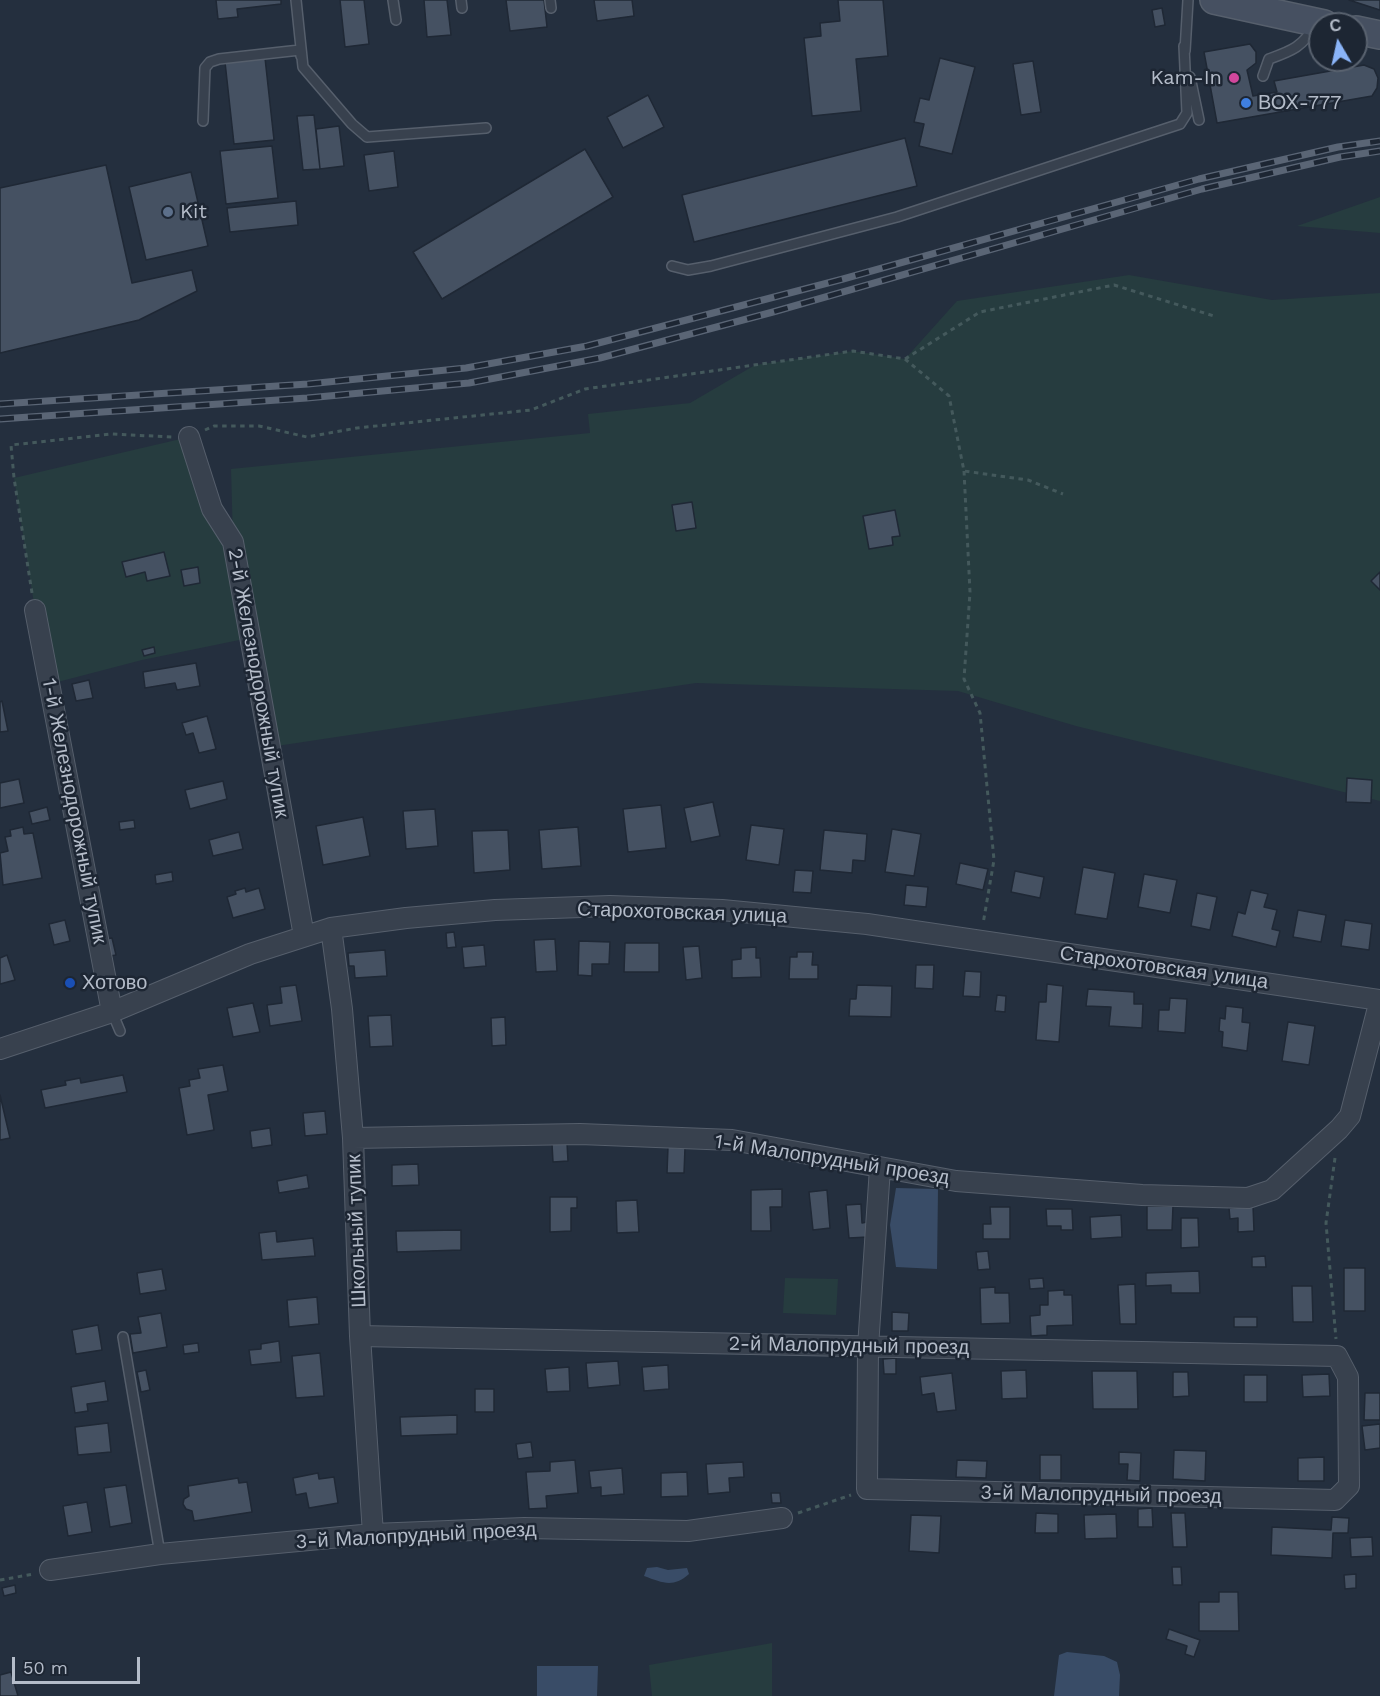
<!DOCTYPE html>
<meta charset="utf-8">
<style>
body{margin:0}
#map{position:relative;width:1380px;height:1696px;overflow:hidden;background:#242f3e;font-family:"Work Sans",sans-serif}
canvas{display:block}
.north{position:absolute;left:1308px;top:12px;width:60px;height:60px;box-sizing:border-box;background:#1d2633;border:2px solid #59626f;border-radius:50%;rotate:351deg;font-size:16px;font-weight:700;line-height:24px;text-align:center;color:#b4bcc9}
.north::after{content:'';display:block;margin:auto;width:21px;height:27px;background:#8ab4f8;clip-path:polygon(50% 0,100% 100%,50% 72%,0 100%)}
.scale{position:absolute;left:12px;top:1657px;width:128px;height:27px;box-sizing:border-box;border:3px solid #b4bcc9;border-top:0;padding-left:8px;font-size:18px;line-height:21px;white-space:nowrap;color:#b4bcc9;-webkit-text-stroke:4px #1d2633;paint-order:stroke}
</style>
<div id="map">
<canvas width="1380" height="1696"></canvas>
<div class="north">С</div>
<div class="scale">50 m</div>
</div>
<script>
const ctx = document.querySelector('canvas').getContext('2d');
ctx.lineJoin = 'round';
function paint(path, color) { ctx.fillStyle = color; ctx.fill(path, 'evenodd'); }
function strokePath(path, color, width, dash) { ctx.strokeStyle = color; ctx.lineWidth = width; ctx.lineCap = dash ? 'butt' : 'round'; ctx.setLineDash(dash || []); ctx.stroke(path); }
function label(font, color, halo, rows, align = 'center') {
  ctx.font = font + ' "Work Sans",sans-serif'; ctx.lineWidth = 5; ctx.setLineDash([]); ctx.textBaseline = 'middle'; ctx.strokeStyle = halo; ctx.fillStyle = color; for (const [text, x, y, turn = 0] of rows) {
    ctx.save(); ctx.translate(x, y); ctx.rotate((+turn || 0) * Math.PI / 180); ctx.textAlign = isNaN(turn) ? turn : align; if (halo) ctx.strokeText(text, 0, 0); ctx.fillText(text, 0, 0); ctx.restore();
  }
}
paint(new Path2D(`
 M1380,197V233L1297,226Z
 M1129,275L1272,300L1380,293V801L1076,726L958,691L696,683L270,747L249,638L142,660L50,684L35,610L14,478L189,437L233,540L231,469L590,433L588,414L690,403L755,365L853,351L905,359L957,301Z
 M785,1278L838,1279L836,1315L783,1313Z
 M772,1643V1696H652L649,1665Z`), '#263c3f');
paint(new Path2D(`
 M896,1188L938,1189L937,1269L896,1267L890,1225Z
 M657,1567L668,1570L687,1568L689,1574C673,1588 663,1583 644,1576L647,1568Z
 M1067,1652L1104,1656L1117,1662L1120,1675L1119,1696H1054L1059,1655Z
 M598,1666L597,1696H537V1666Z`), '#394c67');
const building = new Path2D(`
 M216,0H281V4L237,9L238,17L218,19Z
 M340,0H364L369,44L345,47Z
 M424,0H447L451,35L427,37Z
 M506,0H544L547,27L510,31Z
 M594,0H632L634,16L597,21Z
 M838,0H883L888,56L856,59L861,111L812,116L804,38L821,36L820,23L840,21Z
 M1349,0H1380V10Z
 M1162,8L1165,25L1155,27L1152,10Z
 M1250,44L1256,52V63L1247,70L1253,96L1277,92L1274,81L1364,65L1374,69L1378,78L1377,88L1372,96L1217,123L1204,52Z
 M265,58L274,140L234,144L225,62Z
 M940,58L975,67L952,154L919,146L924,124L914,122L920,98L929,100Z
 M1033,61L1041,112L1021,115L1013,64Z
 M648,95L664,127L623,148L607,117Z
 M314,115L320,169L303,170L297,116Z
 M339,126L344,166L320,169L316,129Z
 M905,138L917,186L694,242L682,195Z
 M272,146L278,198L226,204L220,151Z
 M585,149L613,197L442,299L413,252Z
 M394,151L398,187L369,191L364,155Z
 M106,165L132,283L192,270L197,291L139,320L0,353V188Z
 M191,172L208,246L146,260L129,187Z
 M296,201L298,225L230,232L227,208Z
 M692,502L696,528L676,531L672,505Z
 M895,510L900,536L892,537L893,545L869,549L863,516Z
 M164,552L170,576L147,581L145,572L126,577L122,562Z
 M198,567L200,583L184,586L181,570Z
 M1380,572V590L1371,581Z
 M154,647L155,653L144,656L142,650Z
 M196,663L200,686L177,690L175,683L145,688L143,672Z
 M89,680L93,698L76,701L72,684Z
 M2,701L8,731L0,732V702Z
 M207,716L216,749L199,753L193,733L186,735L182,723Z
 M1347,778L1372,780L1371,803L1346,802Z
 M19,779L24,803L0,808V783Z
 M223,781L227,799L190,809L185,790Z
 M713,802L720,836L691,842L684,808Z
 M661,805L666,848L628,852L623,809Z
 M47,807L50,820L32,824L29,812Z
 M435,809L438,846L406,849L403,811Z
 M363,817L370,856L323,865L316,826Z
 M134,820L135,828L120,830L119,822Z
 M751,825L784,829L779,865L746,860Z
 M23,827L24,834L33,833L42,878L3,885L0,853L8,851L5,837L11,836L10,830Z
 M578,827L581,866L542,869L539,830Z
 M892,829L921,834L914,876L885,872Z
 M508,830L510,870L474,873L472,831Z
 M824,830L867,834L865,861L853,860L852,873L820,870Z
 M239,832L243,849L213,856L209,840Z
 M960,863L988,869L983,890L956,884Z
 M1083,867L1115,873L1107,919L1075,914Z
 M795,870L813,871L811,893L793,892Z
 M1015,871L1044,877L1040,898L1011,892Z
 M172,872L173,881L156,884L155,875Z
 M1144,874L1177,880L1170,913L1138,907Z
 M906,885L928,887L926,907L904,905Z
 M245,888L246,892L259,888L265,909L233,918L227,897L236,894L235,891Z
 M1251,890L1268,894L1264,907L1277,910L1272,929L1280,931L1276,947L1232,936L1238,912L1245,914Z
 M1197,893L1217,897L1210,930L1191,926Z
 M1298,910L1326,915L1321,942L1293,937Z
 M65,920L70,941L54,945L49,924Z
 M1345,920L1372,924L1369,950L1341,946Z
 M454,932L456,947L447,948L446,933Z
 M112,938L116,955L104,957L100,940Z
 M555,939L557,971L536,972L534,940Z
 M579,941L610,942L609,964H592V976L578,975Z
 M625,943H659V972H624Z
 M484,945L486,966L464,968L462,947Z
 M699,946L702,978L686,980L683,947Z
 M756,947V958H760L761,977L732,978V960L741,959V948Z
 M385,950L387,976L355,978L354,966H349L348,953Z
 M797,952H813L812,965H818V979H789L790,957H797Z
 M7,955L15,980L0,984V958Z
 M916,965H934L933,989L915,988Z
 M965,971L981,972L980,997L963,996Z
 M1047,984L1063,986L1059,1042L1036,1040L1039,1002H1046Z
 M296,985L302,1021L270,1026L267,1005L282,1003L280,987Z
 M857,985L892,986L891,1017L849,1016L850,999H856Z
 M1088,989L1134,992V1004H1143L1142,1028L1109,1026L1111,1007L1086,1006Z
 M997,995L1006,996L1005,1012L995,1011Z
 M1170,998L1187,999L1185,1033L1158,1031L1159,1010H1169Z
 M253,1003L260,1032L233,1037L227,1008Z
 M1226,1006L1243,1008L1242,1022L1250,1023L1247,1051L1222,1047L1223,1032L1219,1031L1220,1018L1225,1019Z
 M391,1015L393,1046L370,1047L368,1016Z
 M505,1017L506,1045L492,1046L491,1018Z
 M1288,1022L1315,1026L1309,1065L1282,1061Z
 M223,1065L228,1091L208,1095L214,1130L187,1135L179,1088L190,1086L189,1080L200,1078L198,1069Z
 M123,1075L127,1092L45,1108L41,1090L66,1085L65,1081L80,1078L81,1083Z
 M0,1095L10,1138L0,1140Z
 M325,1111L327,1134L305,1136L303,1113Z
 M270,1128L272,1145L252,1148L250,1131Z
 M567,1143L568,1161L553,1162L552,1144Z
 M668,1147L685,1148L684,1173H667Z
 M418,1164L419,1185L392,1186V1165Z
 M307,1175L309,1188L279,1193L277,1181Z
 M782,1189V1207H770L771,1231H751V1190Z
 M827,1190L830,1228L813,1230L809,1192Z
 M550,1197H577V1208H571V1231L550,1232Z
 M637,1200L639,1232L617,1233L616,1201Z
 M861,1204L862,1223L867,1222L868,1237L849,1238L846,1205Z
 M1147,1206H1173L1172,1230H1147Z
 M1253,1206L1254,1231L1238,1232V1218L1230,1219L1229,1208Z
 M990,1207H1010V1239H983V1224H991Z
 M1046,1209H1072L1073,1230H1061V1226H1047Z
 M1121,1215L1122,1237L1091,1239L1090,1217Z
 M1181,1218H1198L1199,1247L1181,1248Z
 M461,1230V1250L397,1252L396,1231Z
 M276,1231L277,1242L313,1238L315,1256L262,1260L259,1233Z
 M988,1251L990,1269L978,1270L976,1252Z
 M1265,1256L1266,1267H1252V1257Z
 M1344,1268H1365V1311H1344Z
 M162,1269L166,1290L140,1294L137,1273Z
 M1199,1271L1200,1293H1171V1285L1146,1286V1273Z
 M1043,1278L1044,1288L1030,1289L1029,1279Z
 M1135,1284L1136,1324H1120L1118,1285Z
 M1292,1286H1312L1313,1322H1293Z
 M995,1287V1293H1009L1010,1323L981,1324L980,1288Z
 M1064,1290V1295H1072L1073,1325L1047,1326V1335L1031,1336L1030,1316L1040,1315V1305H1048V1291Z
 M317,1297L319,1324L289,1327L287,1300Z
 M892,1312L909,1313L908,1331H892Z
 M161,1313L167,1347L133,1353L130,1334L141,1333L138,1317Z
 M1234,1317H1257V1327H1234Z
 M98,1325L102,1350L76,1354L72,1330Z
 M279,1341L281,1362L251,1365L249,1350L261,1349V1344Z
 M198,1343L199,1352L184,1354L183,1345Z
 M320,1353L324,1396L296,1398L292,1356Z
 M896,1358V1374H884L883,1359Z
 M618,1361L620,1385L588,1388L586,1363Z
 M668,1365L669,1389L644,1391L642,1367Z
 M569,1367L570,1391L547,1392L545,1369Z
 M146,1370L150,1390L141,1392L137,1372Z
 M1026,1370L1027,1398L1002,1399L1001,1371Z
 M1092,1371H1137L1138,1409H1093Z
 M1173,1372H1188L1189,1396L1173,1397Z
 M952,1373L956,1410L937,1412L934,1393L922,1395L920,1377Z
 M1329,1374L1330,1396L1303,1397L1302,1375Z
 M1244,1375H1267V1402H1244Z
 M105,1381L108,1401L87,1404L88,1411L75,1413L71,1387Z
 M475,1389H494V1412H475Z
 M1365,1393H1380V1420H1364Z
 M457,1415V1434L401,1436L400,1417Z
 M108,1423L111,1452L78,1455L75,1427Z
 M1380,1424V1448L1365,1450L1362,1426Z
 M531,1442L533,1457L518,1459L516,1444Z
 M1174,1450L1206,1451L1205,1481L1173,1479Z
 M1119,1452L1141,1453L1140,1481L1127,1480L1128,1464H1119Z
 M1040,1455H1061V1480H1040Z
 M1324,1457V1481H1298V1458Z
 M575,1460L578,1493L546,1496L547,1508L529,1509L526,1472L550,1471V1462Z
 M957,1460L987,1461L986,1478L956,1477Z
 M743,1462L744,1477L729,1478L730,1492L708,1494L706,1464Z
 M622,1468L624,1494L601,1496V1487L591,1488L589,1471Z
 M687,1472L688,1496L661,1497V1473Z
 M318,1473L319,1479L334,1477L338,1503L309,1508L306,1493L296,1495L293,1478Z
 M238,1478L239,1483L247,1482L252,1512L194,1521L192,1511L186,1509L183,1504L184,1499L189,1496L188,1486Z
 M126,1485L132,1523L110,1527L104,1488Z
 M771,1493H780L781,1503H772Z
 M87,1502L92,1532L68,1536L63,1506Z
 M1152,1508L1153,1527H1138V1509Z
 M1036,1513L1058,1514V1533H1035Z
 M1171,1513H1185L1187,1547H1173Z
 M1116,1514L1117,1538L1085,1539L1084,1515Z
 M911,1515L941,1516L939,1553L909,1551Z
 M1332,1517L1349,1518L1348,1533H1333L1332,1558L1271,1555L1272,1527L1331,1530Z
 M1372,1537L1373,1556L1351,1557L1350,1538Z
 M1172,1567H1181L1182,1585H1173Z
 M1356,1574V1588L1345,1589L1344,1575Z
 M15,1585L16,1593L4,1596L2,1588Z
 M1219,1592H1238L1239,1631H1199V1602H1219Z
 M1169,1629L1200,1640L1194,1657L1185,1654L1187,1646L1166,1639Z
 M11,1672L18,1696H0V1675Z`);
paint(building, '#455162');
strokePath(building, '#1f2835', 1.5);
const service = new Path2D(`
 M296,0L303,67L352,124L367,137L486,128
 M393,0L396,20
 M461,0L462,8
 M550,0L551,8
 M1185,51L1188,0
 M1263,76L1269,59C1291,51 1303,47 1315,25
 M1190,77L1199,120
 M203,121L205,68L210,62L219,59L300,50L301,56
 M672,266L688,270L711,266L897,217L1180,124L1187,113L1184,46
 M112,1012L120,1031
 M123,1337L160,1554`);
const minor = new Path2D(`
 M189,437L212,509L233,542L304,936
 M35,610L112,1012
 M331,928L342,1009L353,1138L360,1336L373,1534
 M0,1049L112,1012L250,954L331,928L406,918L495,910L610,906L722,910L867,924L1380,1000L1350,1116L1339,1129L1272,1190L1248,1198L1142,1195L956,1181L732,1140L580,1134L353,1138
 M360,1336L1337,1356L1348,1377L1349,1486L1335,1500L867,1489L868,1347L880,1168
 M50,1570L160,1554L373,1534L524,1528L688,1531L782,1518`);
const secondary = new Path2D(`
 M1214,0L1324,24
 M1356,30L1380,35`);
strokePath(service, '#565f6c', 12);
strokePath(minor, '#565f6c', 22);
strokePath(secondary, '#565f6c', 30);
strokePath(new Path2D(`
 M905,359L980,312L1114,285L1214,316
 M205,430L214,426H259L307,437L357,428L531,410L585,389L853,351L905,359L949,396L964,471L1028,480L1063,494
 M964,471L970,592L964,679L980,713L994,860L983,924
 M32,593L14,478L11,445L111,434L172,437
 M1335,1158L1326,1223L1336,1339
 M798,1513L851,1495
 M0,1580L34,1574`), '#44595c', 3, [4.5, 4.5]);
strokePath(service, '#38414e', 9);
strokePath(minor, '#38414e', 20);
strokePath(secondary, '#465061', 27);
const rail = new Path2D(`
 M0,404L308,384L466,368L587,346L843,279L1199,179L1338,147L1380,141
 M0,419L307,398L469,383L600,358L773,312L1202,189L1340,157L1380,151`);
strokePath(rail, '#5a6575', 7);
strokePath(rail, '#1d2633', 4.5, [14]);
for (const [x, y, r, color] of [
 [1234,78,6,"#d1479c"],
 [1246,103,6,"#3f7fe0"],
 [168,212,6,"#5c6f8a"],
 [70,983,6,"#1a4fb4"]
]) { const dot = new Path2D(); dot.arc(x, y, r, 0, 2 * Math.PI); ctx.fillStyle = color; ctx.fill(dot); strokePath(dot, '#1d2633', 2); }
label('20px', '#b4bcc9', '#1d2633', [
 ["Kam-In",1222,78,"right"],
 ["ВОХ-777",1258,103],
 ["Kit",180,212],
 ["Хотово",82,983]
], 'left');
label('20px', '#b4bcc9', '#1d2633', [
 ["2-й Железнодорожный тупик",258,683,80],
 ["1-й Железнодорожный тупик",74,811,79],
 ["Старохотовская улица",682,913,2],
 ["Старохотовская улица",1164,968,8],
 ["1-й Малопрудный проезд",832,1160,9],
 ["Школьный тупик",357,1231,-92],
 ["2-й Малопрудный проезд",849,1346,1],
 ["3-й Малопрудный проезд",1101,1495,1],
 ["3-й Малопрудный проезд",416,1536,-3]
]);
</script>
